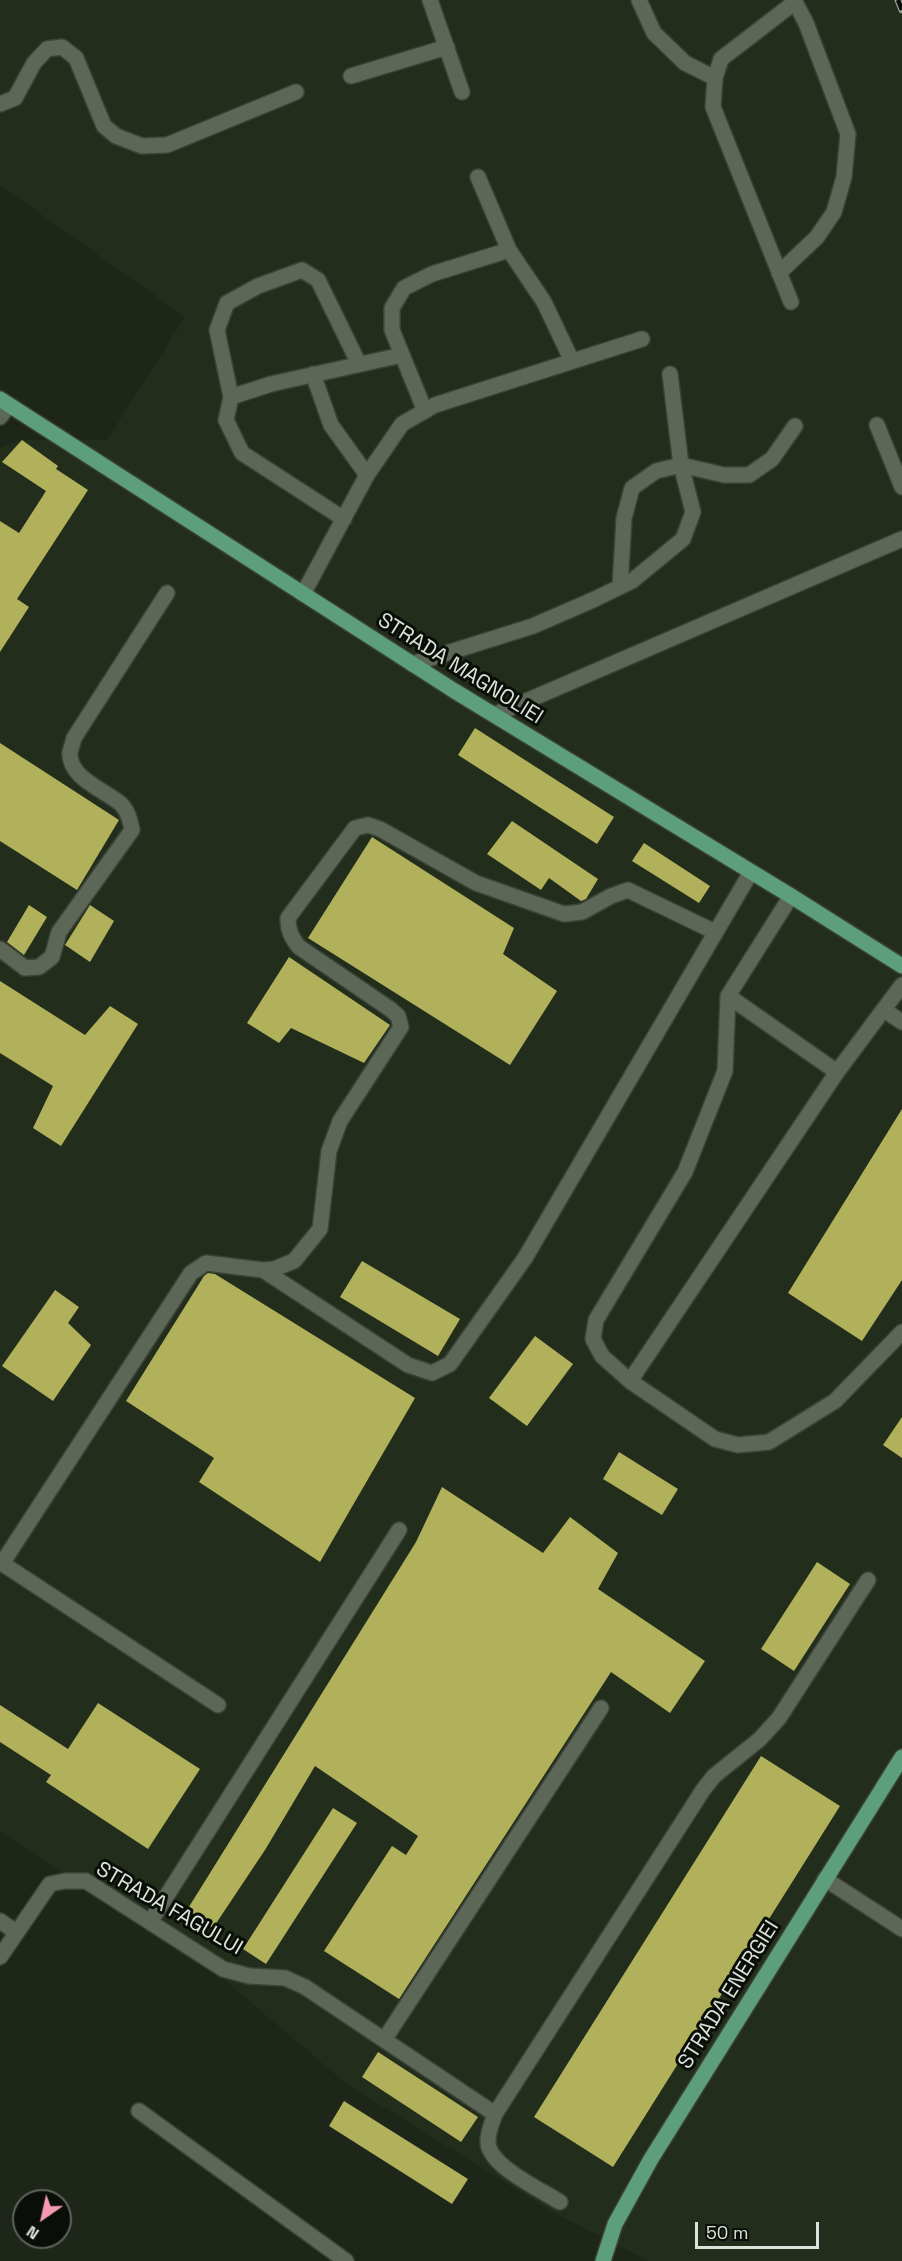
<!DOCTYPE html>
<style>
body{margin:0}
#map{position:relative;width:902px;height:2261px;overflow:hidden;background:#1d2619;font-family:"Space Grotesk",sans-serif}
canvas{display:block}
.north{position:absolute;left:12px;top:2189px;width:60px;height:60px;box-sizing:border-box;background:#0a0e08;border:2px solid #5e635c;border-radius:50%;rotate:214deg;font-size:16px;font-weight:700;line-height:24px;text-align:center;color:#dde3da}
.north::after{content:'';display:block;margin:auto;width:21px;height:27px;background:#f29ab0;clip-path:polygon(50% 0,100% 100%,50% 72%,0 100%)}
.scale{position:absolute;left:695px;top:2222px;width:124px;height:27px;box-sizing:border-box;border:3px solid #dde3da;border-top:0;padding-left:8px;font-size:18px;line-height:21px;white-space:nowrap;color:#dde3da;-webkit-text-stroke:4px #0a0e08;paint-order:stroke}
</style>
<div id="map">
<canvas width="902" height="2261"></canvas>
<div class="north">N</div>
<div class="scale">50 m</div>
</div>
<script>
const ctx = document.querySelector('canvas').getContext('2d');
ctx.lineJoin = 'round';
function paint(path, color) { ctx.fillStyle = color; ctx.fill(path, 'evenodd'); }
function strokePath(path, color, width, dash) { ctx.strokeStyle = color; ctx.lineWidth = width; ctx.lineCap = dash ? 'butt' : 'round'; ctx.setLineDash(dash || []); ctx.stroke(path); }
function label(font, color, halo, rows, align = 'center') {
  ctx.font = font + ' "Space Grotesk",sans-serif'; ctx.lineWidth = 6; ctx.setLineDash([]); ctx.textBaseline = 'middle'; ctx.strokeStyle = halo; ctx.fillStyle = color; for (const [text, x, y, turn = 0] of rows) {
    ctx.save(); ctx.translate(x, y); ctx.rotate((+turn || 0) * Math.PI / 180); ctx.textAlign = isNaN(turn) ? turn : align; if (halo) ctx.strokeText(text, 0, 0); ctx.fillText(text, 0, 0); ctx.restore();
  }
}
paint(new Path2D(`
 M0,0H902V2261H648L551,2211L344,2082L219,1975L0,1831V448L22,440H107L185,317L0,185Z`), '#222e1b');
paint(new Path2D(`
 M22,440L58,466L56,469L88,490L17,599L29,607L0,652V521L19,533L46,491L2,462Z
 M475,728L614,817L597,844L458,755Z
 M0,743L119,820L77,890L0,841Z
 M512,821L598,879L586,899L581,901L549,878L541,890L487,854Z
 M372,837L514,928L503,954L557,991L510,1065L308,938Z
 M644,843L710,886L699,903L632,861Z
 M29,905L47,917L24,955L7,942Z
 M90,905L114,921L90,962L65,945Z
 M289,957L390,1025L364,1063L291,1028L279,1043L247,1023Z
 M0,981L85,1035L110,1006L138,1024L61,1146L33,1128L53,1086L0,1053Z
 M902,1109V1280L862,1341L788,1293Z
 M362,1261L460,1319L438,1356L340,1297Z
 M208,1273L215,1274L415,1398L320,1562L199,1482L214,1458L126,1401L204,1276Z
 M55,1290L79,1307L68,1323L91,1345L53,1401L2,1366Z
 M535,1336L573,1364L527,1426L489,1398Z
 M902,1417V1458L883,1445Z
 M619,1452L678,1489L662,1515L603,1479Z
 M442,1487L543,1553L570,1517L618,1553L598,1589L705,1661L670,1713L611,1672L399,1999L324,1951L392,1846L406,1855L418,1836L315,1766L265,1850L213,1928L187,1910L416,1542Z
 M817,1562L850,1584L794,1671L761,1649Z
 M98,1703L200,1769L148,1849L46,1782L51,1775L0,1742V1705L68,1749Z
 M761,1756L840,1806L613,2167L534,2117Z
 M333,1808L357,1823L266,1964L243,1949Z
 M378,2052L478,2117L461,2142L362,2077Z
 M344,2101L468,2179L452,2204L329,2126Z`), '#b1b05b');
const minor = new Path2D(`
 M430,0L462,92
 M639,0L654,33L685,63L715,78
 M351,76L447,47
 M0,104L15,98L34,63L47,49L62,47L76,58L104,126L116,136L142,146L167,145L296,92
 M478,177L509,250L544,302L572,361
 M779,273L817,237L834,212L844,177L848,134L806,23L795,2
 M791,302L713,107L715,78L721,59L795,2L794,0
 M313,374L331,425L367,475
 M231,397L217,330L227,303L258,286L302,270L318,280L359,364
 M425,411L392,330V308L404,288L432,274L509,250
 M0,417L9,405
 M877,425L902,487
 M344,519L242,453L226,420L231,397L271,384L402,355
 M620,587L624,518L632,488L656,471L681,465L724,475H749L772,459L795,426
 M303,594L367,475L402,424L435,405L642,339
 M412,664L533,626L595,599L632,581L683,539L693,512L681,465L670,374
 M494,715L902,539
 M791,896L728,996L725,1071L685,1172L596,1320L593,1339L602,1356L630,1381L715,1439L738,1445L769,1442L835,1401L902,1332
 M0,949L25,968L39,967L52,957L59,932L132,830C130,820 128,811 121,804C105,790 68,778 70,752C71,748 73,743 74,738L167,593
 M728,996L837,1072
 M884,1010L902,1022
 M263,1270L408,1365L432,1373L450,1364L525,1258L751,872
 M630,1381L837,1072L902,985
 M0,1562L218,1705
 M3,1562L191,1273L206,1263L263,1270L274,1269L294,1261L320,1229L329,1151L340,1121L401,1027L398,1016L390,1009L299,947C291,937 288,930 288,918L355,828L368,825L380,829L476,883L564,914L582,912L611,896L628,890L715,932
 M825,1879L902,1929
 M0,1921L16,1932
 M150,1922L399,1530
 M0,1957L50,1884L65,1881H86L223,1969L249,1976L285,1978L305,1987L495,2114
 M384,2040L601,1708
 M139,2111L346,2261
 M560,2202C541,2190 487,2165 488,2141C488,2132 492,2122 495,2114L703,1790L714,1776L760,1739L779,1718L868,1580`);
const major = new Path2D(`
 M0,399L453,690L791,896L902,966
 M603,2261L615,2224L651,2159L902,1757`);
strokePath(minor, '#3b4237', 18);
strokePath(major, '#3b4237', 18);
strokePath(minor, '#5d6758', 15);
strokePath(major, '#5d9f7c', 15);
const rail = new Path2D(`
 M898,0L902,10`);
strokePath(rail, '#9aa197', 7);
strokePath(rail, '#0a0e08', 4.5, [14]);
label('21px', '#dde3da', '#0a0e08', [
 ["STRADA MAGNOLIEI",460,669,32],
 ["STRADA FAGULUI",169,1909,30],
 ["STRADA ENERGIEI",729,1995,-58]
]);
</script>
